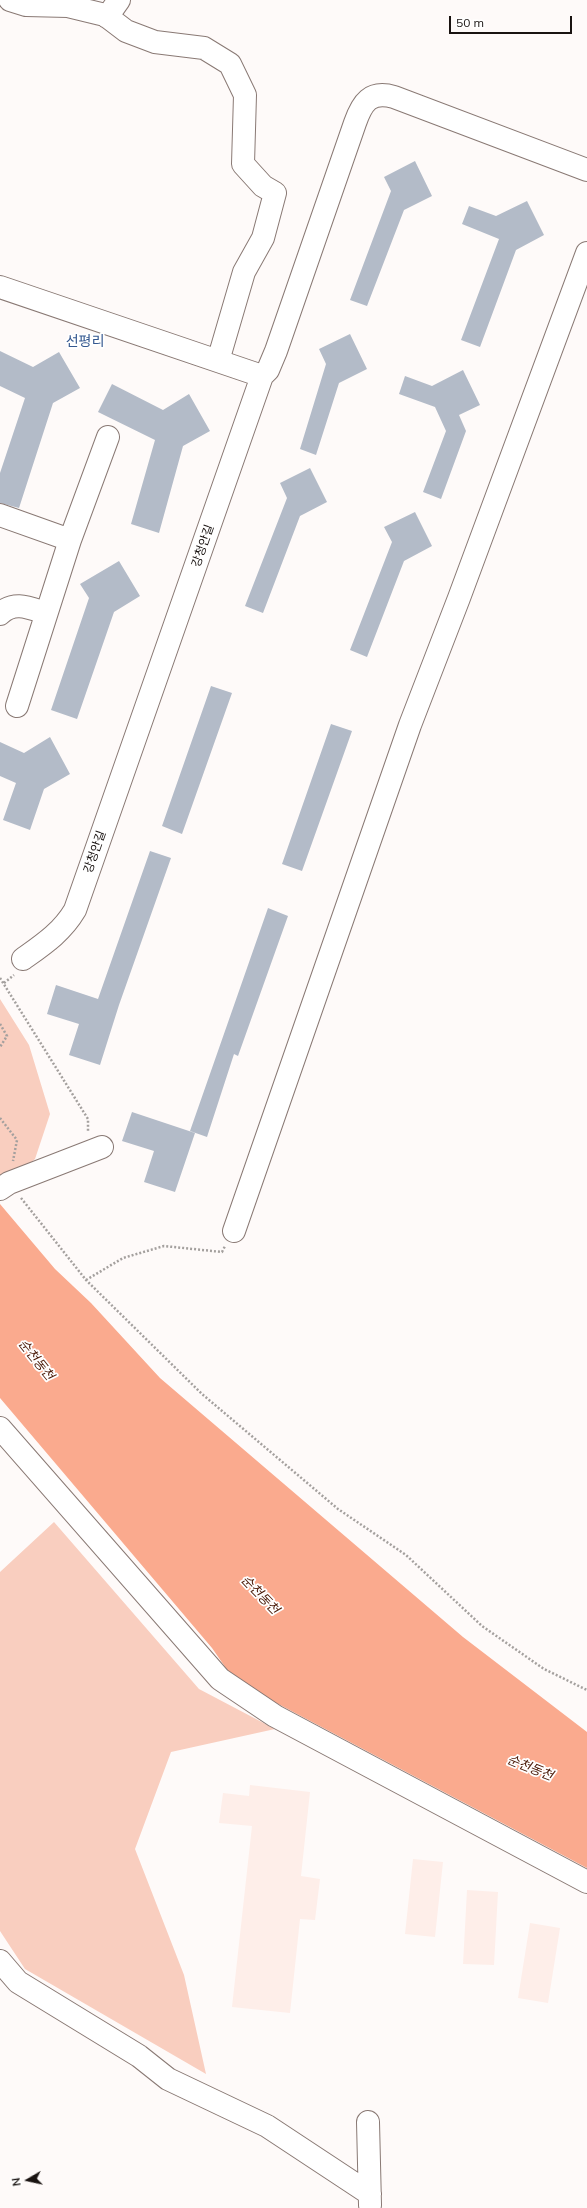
<!DOCTYPE html>
<meta charset="utf-8">
<style>
body{margin:0}
#map{position:relative;width:587px;height:2208px;overflow:hidden;background:#fefaf9;font-family:Mulish,sans-serif}
canvas{display:block}
.north{position:absolute;left:8px;top:2160px;width:40px;height:40px;-webkit-text-stroke:3px #fff;paint-order:stroke;rotate:261deg;font-size:11px;font-weight:700;line-height:16px;text-align:center;color:#191311}
.north::after{content:'';display:block;margin:auto;width:14px;height:18px;background:#191311;clip-path:polygon(50% 0,100% 100%,50% 72%,0 100%)}
.scale{position:absolute;left:449px;top:16px;width:123px;height:18px;box-sizing:border-box;border:2px solid #191311;border-top:0;padding-left:5px;font-size:12px;line-height:14px;white-space:nowrap;color:#191311;-webkit-text-stroke:3px #fff;paint-order:stroke}
</style>
<div id="map">
<canvas width="587" height="2208"></canvas>
<div class="north">N</div>
<div class="scale">50 m</div>
</div>
<script>
const ctx = document.querySelector('canvas').getContext('2d');
ctx.lineJoin = 'round';
function paint(path, color) { ctx.fillStyle = color; ctx.fill(path, 'evenodd'); }
function strokePath(path, color, width, dash) { ctx.strokeStyle = color; ctx.lineWidth = width; ctx.lineCap = dash ? 'butt' : 'round'; ctx.setLineDash(dash || []); ctx.stroke(path); }
function label(font, color, halo, rows, align = 'center') {
  ctx.font = font + ' Mulish,"Noto Sans KR",sans-serif'; ctx.lineWidth = 3.5; ctx.setLineDash([]); ctx.textBaseline = 'middle'; ctx.strokeStyle = halo; ctx.fillStyle = color; for (const [text, x, y, turn = 0] of rows) {
    ctx.save(); ctx.translate(x, y); ctx.rotate((+turn || 0) * Math.PI / 180); ctx.textAlign = isNaN(turn) ? turn : align; if (halo) ctx.strokeText(text, 0, 0); ctx.fillText(text, 0, 0); ctx.restore();
  }
}
paint(new Path2D(`
 M250,1785L310,1792L301,1876L320,1879L315,1920L300,1919L290,2013L232,2007L252,1826L219,1823L223,1793L249,1796Z
 M413,1859L443,1862L435,1937L405,1934Z
 M467,1890L498,1892L494,1965L463,1964Z
 M530,1923L560,1928L548,2003L518,1998Z`), '#feeee9');
paint(new Path2D(`
 M0,999L29,1045L50,1114L35,1159L13,1179L0,1181Z
 M54,1522L199,1689L275,1729L171,1752L135,1849L184,1975L206,2074L25,1969L0,1931V1572Z`), '#f9cebf');
paint(new Path2D(`
 M0,1204L55,1269L91,1303L160,1378L463,1637L587,1732V1868L267,1698L230,1674L212,1648L0,1398Z`), '#faaa8e');
paint(new Path2D(`
 M415,161L432,196L404,210L367,306L350,300L391,191L384,177Z
 M527,201L544,235L516,250L480,347L461,340L499,239L462,224L469,206L496,216Z
 M350,334L367,369L339,383L316,455L300,449L326,364L319,349Z
 M0,351L33,367L59,352L80,388L53,403L19,508L0,503V473L25,398L0,386Z
 M463,370L480,405L459,415L466,431L441,499L423,492L446,431L435,407L399,394L405,376L432,386Z
 M112,384L163,410L189,394L210,431L183,446L159,533L131,524L155,440L98,412Z
 M310,468L327,502L300,516L263,613L245,606L287,498L280,483Z
 M415,512L432,546L404,561L367,657L350,650L392,542L384,527Z
 M119,561L140,596L114,612L77,719L51,710L89,598L80,584Z
 M211,686L232,693L182,834L162,826Z
 M331,724L352,731L302,871L282,864Z
 M50,737L70,774L44,789L30,830L3,820L16,783L0,776V742L24,753Z
 M150,851L171,858L119,1005L100,1065L69,1055L79,1024L47,1014L56,985L98,999Z
 M268,908L288,916L238,1056L234,1054L207,1137L190,1131Z
 M132,1112L195,1133L175,1192L144,1182L154,1151L122,1141Z`), '#b3bbc8');
const minor = new Path2D(`
 M10,0L26,5L68,6L105,15L126,31L155,42L204,48L230,64L245,95L243,164L263,186L275,193L263,238L244,272L218,361
 M107,17L119,0
 M0,287L262,376L75,910C62,932 44,944 23,959
 M262,376L268,370L276,351L355,123C362,103 370,90 394,97L587,170
 M0,515L70,540L108,437
 M0,614C14,600 30,608 46,613
 M17,706L70,540
 M0,1189L9,1183L102,1147
 M234,1231L410,725L459,598L587,253
 M0,1428L220,1679L275,1716L587,1882
 M0,1961L18,1982L139,2056L168,2079L267,2126L370,2194
 M368,2122L370,2205`);
strokePath(minor, '#897974', 24);
strokePath(new Path2D(`
 M0,978L88,1119V1132
 M4,983L14,975
 M0,1024L7,1036L0,1047
 M0,1118L17,1140L13,1161
 M21,1198L86,1280L202,1394L338,1509L406,1555L482,1626L544,1669L587,1690
 M86,1280L123,1258L164,1246L222,1252L225,1246`), '#a4a09e', 2.5, [2, 2]);
strokePath(minor, '#fff', 22);
label('12px', '#191311', '#fff', [
 ["강청안길",203,546,-71],
 ["강청안길",95,852,-71]
]);
label('italic 13px', '#4a1907', '#fff', [
 ["순천동천",36,1360,51],
 ["순천동천",260,1595,46],
 ["순천동천",530,1768,22]
]);
label('14px', '#34578f', '#fff', [
 ["선평리",85,342]
]);
</script>
